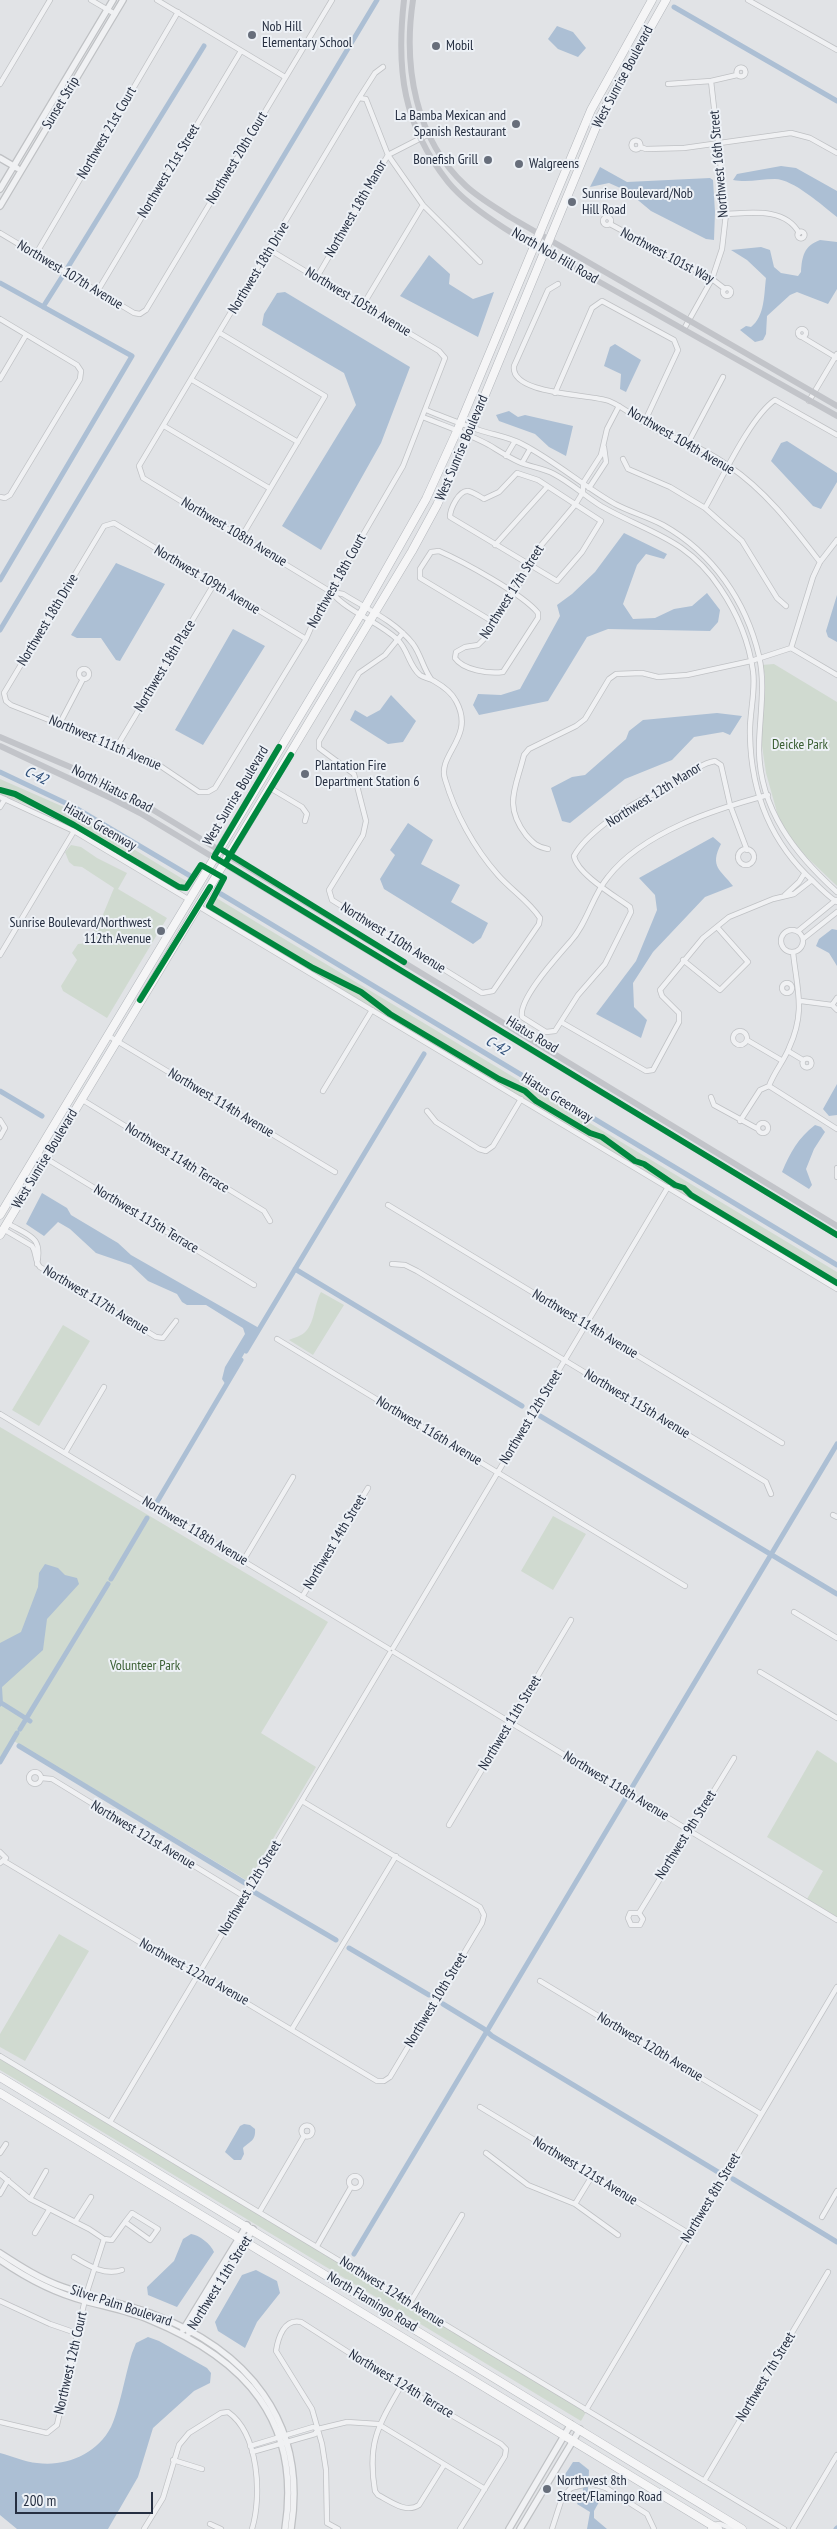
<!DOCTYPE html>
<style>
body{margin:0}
#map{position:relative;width:837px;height:2529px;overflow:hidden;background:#e1e3e6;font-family:"PT Sans Narrow",sans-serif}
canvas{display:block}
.scale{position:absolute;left:15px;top:2492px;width:138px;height:22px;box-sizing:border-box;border:2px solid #262f41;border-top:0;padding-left:6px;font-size:15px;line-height:18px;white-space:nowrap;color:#262f41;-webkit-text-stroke:4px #edf1f6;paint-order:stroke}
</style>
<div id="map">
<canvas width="837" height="2529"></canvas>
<div class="scale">200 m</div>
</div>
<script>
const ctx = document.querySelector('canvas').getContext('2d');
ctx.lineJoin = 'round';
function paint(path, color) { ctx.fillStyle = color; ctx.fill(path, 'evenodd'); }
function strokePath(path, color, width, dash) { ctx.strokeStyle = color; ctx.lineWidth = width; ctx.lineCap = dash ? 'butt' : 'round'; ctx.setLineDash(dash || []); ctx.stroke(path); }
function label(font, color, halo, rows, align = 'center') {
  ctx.font = font + ' "PT Sans Narrow",sans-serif'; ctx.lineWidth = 4; ctx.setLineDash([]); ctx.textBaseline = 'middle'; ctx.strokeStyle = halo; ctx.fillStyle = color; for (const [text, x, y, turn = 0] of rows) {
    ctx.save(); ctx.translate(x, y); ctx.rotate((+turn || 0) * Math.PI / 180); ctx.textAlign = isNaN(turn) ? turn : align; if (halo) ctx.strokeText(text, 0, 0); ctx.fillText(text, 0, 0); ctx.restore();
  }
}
paint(new Path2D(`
 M774,664L837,702V886L792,843L778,816L766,773L761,739L765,675L762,665Z
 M0,779L66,808L191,884L188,889L180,892L55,816L0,794Z
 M71,845L81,847L97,858L127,873L118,889L167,918L107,1018L63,991L61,986L77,960L72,953L78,944L87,943L102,917L114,888L82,867L74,866L69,862L65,852Z
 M213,896L837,1272V1287L211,911L209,902Z
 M321,1292L344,1305L313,1355L289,1340C293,1338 301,1336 304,1333C315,1324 314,1304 321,1292Z
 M63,1325L90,1341L39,1426L12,1410Z
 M0,1427L328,1622L261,1733L316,1767L249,1879L246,1880L12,1740L0,1760Z
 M553,1516L586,1534L553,1590L521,1571Z
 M817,1750L837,1763V1917L807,1899L823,1871L767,1837Z
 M59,1934L89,1951L25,2061L0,2047V2034Z
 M0,2059L586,2412L581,2421L0,2070Z`), '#d0dad0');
paint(new Path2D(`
 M557,26L573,32L586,48L578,57L558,49L548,39Z
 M781,166L796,168L837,191V217C823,206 793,179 775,179C760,179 748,183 733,180L737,174Z
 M600,167L627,182L710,178L713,180L715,212L714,240L706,239L651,211L627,191L609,183L590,187Z
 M820,240L837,242V289L828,304L797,292L790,295L767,316L766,334L763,340L755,342L740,330L746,326L751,327C765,316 764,294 766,278L747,260L731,250L761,247L770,250L774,267L781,273L798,276L801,272C802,256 804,246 820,240Z
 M429,255L450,274L449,284L473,299L494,292L478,337L400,296Z
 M285,292L410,367L381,443L321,550L282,526L356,405L344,373L262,325L264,314L277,293Z
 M615,344L641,360L626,392L620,389L621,374L604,366L610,347Z
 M509,411L518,417L525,415L573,426L566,456L549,447L535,434L499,421L496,415Z
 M787,441L837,473V482L821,509L813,506L771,461L781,443Z
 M624,533L667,554L664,559L646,554L637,565L623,604L633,619L655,618L674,609L692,606L707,593L720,610L718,622L710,631L608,629L587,637L548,701L479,715L473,705L478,694L501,695L520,689L560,616L557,605L572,594L595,572Z
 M116,563L165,584L120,661L116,660L101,638H77L71,635Z
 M837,595V642L828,637L826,631Z
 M233,629L265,646L203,745L175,730Z
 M391,695L416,721L403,742L388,744L350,720L355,710L367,717L380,710Z
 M717,713L742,716L730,735L723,732L694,737L672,760L625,779L570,823L562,821L551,788L572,777L585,775L626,739L629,731L643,720Z
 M408,823L433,840L421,864L460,885L451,902L488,923L481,938L473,944L384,889L380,879L395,855L390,850Z
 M713,837L721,844C709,867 721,870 733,886L705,897L653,952L633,983L634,1007L647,1020L641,1038L596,1014L636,961L657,910L655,895L639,878Z
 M832,929L837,930V966L829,953L816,946L819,939Z
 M837,1084V1115L829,1116L823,1109Z
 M815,1125L821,1127L825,1132L814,1149L806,1169L812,1185L809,1189L782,1172C790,1153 798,1138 815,1125Z
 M42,1193L67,1208L71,1215L118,1243L131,1255L259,1328L226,1385L222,1379L225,1367L245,1334L243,1328L206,1305H187L182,1302L177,1294L148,1281L131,1265L96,1253L70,1229L58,1222L44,1236L26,1224Z
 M45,1564L58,1568L65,1575L77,1578L79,1584L47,1619L43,1650L2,1687L3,1704L0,1707V1643L21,1632L38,1587L39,1573Z
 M244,2124L250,2125L255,2129C256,2141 250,2141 243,2148L244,2154L241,2160H234L225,2152L240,2126Z
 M191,2234C199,2235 211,2244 214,2252L177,2307L148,2295L147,2287L174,2261L183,2239Z
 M256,2270L277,2281L280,2293L257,2322L245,2348L218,2331L215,2322L242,2275Z
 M148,2337L159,2341L207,2368L211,2373L210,2383L194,2391L153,2428L138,2477L108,2529H17L0,2515V2453C12,2456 25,2462 37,2463C66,2467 97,2454 111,2427C119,2411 126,2372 132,2353L136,2343Z
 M573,2462H579L589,2470L588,2490L599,2502L594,2511V2518L607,2529H587L590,2512L577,2504L583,2491L582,2480L570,2483L562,2479Z`), '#acbfd4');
strokePath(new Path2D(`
 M674,7L837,101
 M68,267L204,46
 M0,283L132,356L0,580
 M43,307L62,277
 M0,630L377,0
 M0,772L74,807L192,877
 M221,894L837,1265
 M0,1091L42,1116
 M295,1269L522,1406
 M246,1351L424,1054
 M540,1416L837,1594
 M157,1502L241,1360
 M111,1579L147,1518
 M3,1704L30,1721
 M20,1729L108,1584
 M19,1746L245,1883
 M0,1762L17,1733
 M631,1789L837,1444
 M254,1892L336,1940
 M349,1948L429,1995
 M443,2004L484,2029L492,2036L718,2172
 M733,2179L837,2242
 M354,2254L626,1798
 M836,2529L837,2528`), '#acbfd4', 5);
const minor = new Path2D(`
 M91,0L115,14
 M157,0L285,77
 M748,0L837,50
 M383,67L375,73L359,98L139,466L143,478L331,592C349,613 378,621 398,640C408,650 409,666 420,675C424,678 429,678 434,681C441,685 452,693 456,701C476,737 437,754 445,779C455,813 474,848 498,875C511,890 529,901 540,918L539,924L493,991L482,993L332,900L329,890L363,835L366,821L354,774L319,748V741L359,673L385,655L403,633
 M736.5 72a4.5 4.5 0 1 1 9 0a4.5 4.5 0 1 1-9 0Z
 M0,84L50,0
 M668,84L711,81L737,75
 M359,98L366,99L388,155L423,205L480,262
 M631.5 145a4.5 4.5 0 1 1 9 0a4.5 4.5 0 1 1-9 0Z
 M640,147L646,149L684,148L791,133L810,138L837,153
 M726,214C750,213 785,207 799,233
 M603 221a4 4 0 1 1 8 0a4 4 0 1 1-8 0Z
 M610,224L712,279L725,289
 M797.5 235a3.5 3.5 0 1 1 7 0a3.5 3.5 0 1 1-7 0Z
 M0,233L134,313L140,314L146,310L332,0
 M270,250L439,351L445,358L403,466L317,614L306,639L215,788L208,792H199L153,761L11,705L6,701L4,693L104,526L114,523L306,639
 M36,254L178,12
 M317,277L388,155L429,134
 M558,284L548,290L514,366C510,395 591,394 609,401C626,408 639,421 654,429C664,435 676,438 686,442C700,448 716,457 729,466C766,491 793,527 820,562
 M723 292a4 4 0 1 1 8 0a4 4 0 1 1-8 0Z
 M97,292L241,51
 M363,305L423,205
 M0,319L77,365L81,371L80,379L10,495L5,498L0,497
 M684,329L712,279L722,249L726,214L711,81
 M798 333a4 4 0 1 1 8 0a4 4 0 1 1-8 0Z
 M220,333L325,396L242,536
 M802,337L837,358
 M0,379L26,335
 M192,380L298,442
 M555,393L592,308L602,301L674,340L678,350L644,423
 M809,401L837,354
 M426,410C444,417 461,424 479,430C494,435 509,437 522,444C555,461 583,486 615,504C630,512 648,517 663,525C713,553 746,601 759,656C766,687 759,719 759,750C760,810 795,854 837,892
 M423,417C445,426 469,434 489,445C499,451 508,457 519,462C530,467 543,468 554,474C571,483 585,496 601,506C648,533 687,538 720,588C737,613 749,642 753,671C756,692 749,714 750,735C751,793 771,843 814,882C821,889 829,897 837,902
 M164,426L269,488
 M688,443L723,377
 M506,456L515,441
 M623,459L628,469L670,487L705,508L742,541L777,598L786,606
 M522,463L530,449
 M517,473L538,480L601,521L582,552L557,581L450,517C450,509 459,490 468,491C473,492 479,496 484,499L499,492Z
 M589,488L606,462L604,447
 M705,508C721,481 750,417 775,400L837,435
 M495,545L547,487
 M332,592L343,594C367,609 395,621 413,644C421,655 423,668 431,679
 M495,623L420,578V569L431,552L439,551C462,561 523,594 538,613V618L503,672C489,674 463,670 455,658L456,652L465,647L478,645L484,639L528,570V564L538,549L575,505L583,492V483L601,455L607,429L619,406
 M791,648L837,675
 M79 674a5 5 0 1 1 10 0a5 5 0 1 1-10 0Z
 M60,723L83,679
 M116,748L214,584
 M270,788L302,807L307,814L305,821
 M0,797L74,831L188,899
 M0,807L5,799
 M548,849C537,847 533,843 526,835C503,805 516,788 524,755L529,749L576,726L585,719L609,679L616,674L642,673L658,677L687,675L751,661L791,648L813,577L820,562L837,540
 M738 857a8 8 0 1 1 16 0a8 8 0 1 1-16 0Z
 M747,850L730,805L721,765L715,761C698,764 685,778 670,788C662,792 653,794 645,798C623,809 586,834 574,856C577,874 615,896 630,907L631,912L605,964L578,995L555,1031L546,1032L522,1017C518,999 558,956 570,942C587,924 592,896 608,877C643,832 715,809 768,795
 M785,895L799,882L804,874
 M198,906L837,1289
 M781 941a11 11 0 1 1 22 0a11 11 0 1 1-22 0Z
 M798,931L836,900
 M803,939L837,912
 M0,955L74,831
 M683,960L720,990L748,962L717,927
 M782 988a5 5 0 1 1 10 0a5 5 0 1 1-10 0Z
 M801,1001L832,1005L837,1010
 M832,1005L837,998
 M561,1022L646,1071L653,1070L679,1022V1013L662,996L660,990L703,938L729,917L773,899L794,894L812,880
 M733 1038a7 7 0 1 1 14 0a7 7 0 1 1-14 0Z
 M107,1035L335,1172
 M747,1040L781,1060
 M788,1051L803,1060
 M802.5 1063a4.5 4.5 0 1 1 9 0a4.5 4.5 0 1 1-9 0Z
 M769,1086L837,1129
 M323,1091L372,1010
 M711,1097L714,1105L758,1129
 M81,1099L264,1211L270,1221
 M427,1111L436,1122L479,1149L486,1151L493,1146L521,1099
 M0,1120L5,1128L0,1137
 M740,1121L760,1090L769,1086C774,1072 784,1061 789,1048C806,1011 797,990 793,952
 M758 1128a5 5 0 1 1 10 0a5 5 0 1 1-10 0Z
 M37,1153L254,1285
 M837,1168V1177
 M388,1205L782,1443
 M7,1223C29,1236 43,1236 37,1264
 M3,1229L32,1246C37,1253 34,1260 40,1267L156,1337L163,1338L176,1321
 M392,1264L405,1265L417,1271L766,1482L771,1494
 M277,1339L685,1586
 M0,1414L389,1649
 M65,1453L104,1387
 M833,1515L837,1517
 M243,1561L293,1477
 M302,1597L368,1488
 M794,1612L837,1638
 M393,1648L668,1187
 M394,1652L837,1920
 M760,1672L837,1718
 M29 1778a6 6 0 1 1 12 0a6 6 0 1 1-12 0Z
 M41,1778L52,1779L245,1897
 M449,1825L571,1620
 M0,1852L6,1858L0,1863
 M4,1861L193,1974L203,1977L377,2081H384L390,2077L482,1923L484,1915L480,1907L302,1801
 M639,1913L643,1919L640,1925H631L628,1918L630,1913H639L734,1758
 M540,1981L761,2114
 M292,2029L396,1856
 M0,2056L784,2529
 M480,2107L690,2234
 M110,2122L390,1653
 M301.5 2131a5.5 5.5 0 1 1 11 0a5.5 5.5 0 1 1-11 0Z
 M0,2153L6,2144
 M486,2153L528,2185L575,2204L618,2235
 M0,2174L30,2199L89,2229L104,2239L86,2295L57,2425L47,2433L0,2422
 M349 2182a6 6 0 1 1 12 0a6 6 0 1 1-12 0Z
 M0,2194L8,2180
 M30,2199L46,2171
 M575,2204L592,2176
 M260,2211L304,2136
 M822,2217L837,2191
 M75,2222L91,2197
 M35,2233L49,2210
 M104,2239L112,2240L125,2222L150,2240L158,2229L132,2213L125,2222
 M317,2246L351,2187
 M74,2257C89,2266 105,2276 122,2270
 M0,2301L50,2324L79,2334
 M410,2303L462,2215
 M401,2386C378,2426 367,2443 375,2491L378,2495C390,2501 406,2514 419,2505L444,2465
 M586,2410L837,1987
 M250,2446L313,2427L318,2429L347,2422L378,2424L485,2489
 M252,2452L315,2434L318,2429
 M173,2460L202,2469
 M704,2481L828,2272
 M210,2524L221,2529
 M144,2529L163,2498L179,2445L189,2433L221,2413L228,2412C259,2434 262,2496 252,2529
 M338,2529L327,2523L326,2470L322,2444L312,2409L276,2351C278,2338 284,2318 301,2322L401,2386L501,2444L506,2449L505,2456L460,2529
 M552,2529L562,2498L571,2488L591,2483L606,2488L647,2514L654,2529
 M710,2529L712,2525L720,2524L733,2529
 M793,2529L837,2455`);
const tertiary = new Path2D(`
 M0,158L17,168
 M0,189L113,0
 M0,206L123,0
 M0,2253C20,2266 40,2279 63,2287C91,2297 121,2303 150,2313C247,2349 308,2421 291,2529
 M0,2260C26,2278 54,2293 85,2301C107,2307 129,2311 150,2320C245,2359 302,2421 285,2529
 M183,2330L247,2225
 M189,2333L253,2229
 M509,2529L571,2424
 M520,2529L580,2429`);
const trunk = new Path2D(`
 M0,1215L361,614L426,499L457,431L591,110L652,0
 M0,1235L412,551L437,505L468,436L601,115L666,0
 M0,2077L742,2529
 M0,2093L718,2529`);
strokePath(minor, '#bfc1c4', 6);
strokePath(tertiary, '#bfc1c4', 8);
strokePath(trunk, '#b3b6bb', 9);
strokePath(minor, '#f0f1f3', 4.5);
strokePath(tertiary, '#f0f1f3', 5.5);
strokePath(new Path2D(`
 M404,0C396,70 403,125 448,182C479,220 553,256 596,280C677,325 757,371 837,416
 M413,0C403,66 415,139 466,186C479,198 495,207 510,217L837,406
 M0,737L82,772L150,808L837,1226
 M0,746L113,799L140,813L837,1235`), '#c2c4c9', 6);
strokePath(trunk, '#f5f5f6', 8);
strokePath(new Path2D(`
 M0,790L15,794L74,825L179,887L186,888L201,865L224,878L209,906L313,968L361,992L390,1014L499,1079L525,1091L536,1101L590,1133L602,1137L635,1161L644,1164L675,1185L684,1188L691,1195L837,1283
 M219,848L404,962
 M215,855L279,747
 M214,857L837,1235
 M226,862L291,755
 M140,1000L210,887`), '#00873e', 6);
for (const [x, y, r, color] of [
 [252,35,5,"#676e7b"],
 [436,46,5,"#676e7b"],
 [516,124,5,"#676e7b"],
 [488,160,5,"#676e7b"],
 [519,164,5,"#676e7b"],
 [572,202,5,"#676e7b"],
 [305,774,5,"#676e7b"],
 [161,931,5,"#676e7b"],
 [547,2489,5,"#676e7b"]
]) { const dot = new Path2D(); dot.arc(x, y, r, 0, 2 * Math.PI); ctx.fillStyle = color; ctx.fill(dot); strokePath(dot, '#edf1f6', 2); }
label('14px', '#262f41', '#edf1f6', [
 ["Nob Hill",262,27],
 ["Elementary School",262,43],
 ["Mobil",446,46],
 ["La Bamba Mexican and",506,116,"right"],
 ["Spanish Restaurant",506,132,"right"],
 ["Bonefish Grill",478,160,"right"],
 ["Walgreens",529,164],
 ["Sunrise Boulevard/Nob",582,194],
 ["Hill Road",582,210],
 ["Plantation Fire",315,766],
 ["Department Station 6",315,782],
 ["Sunrise Boulevard/Northwest",151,923,"right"],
 ["112th Avenue",151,939,"right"],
 ["Northwest 8th",557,2481],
 ["Street/Flamingo Road",557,2497]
], 'left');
label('14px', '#262f41', '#edf1f6', [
 ["West Sunrise Boulevard",623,77,-62],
 ["Sunset Strip",61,103,-59],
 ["Northwest 21st Court",107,133,-60],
 ["Northwest 20th Court",237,158,-59],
 ["Northwest 16th Street",719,164,-95],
 ["Northwest 21st Street",169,171,-59],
 ["Northwest 18th Manor",356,209,-60],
 ["North Nob Hill Road",555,256,30],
 ["Northwest 101st Way",667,256,28],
 ["Northwest 18th Drive",259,268,-59],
 ["Northwest 107th Avenue",70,275,31],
 ["Northwest 105th Avenue",358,302,31],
 ["Northwest 104th Avenue",681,441,30],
 ["West Sunrise Boulevard",462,448,-67],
 ["Northwest 108th Avenue",234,532,31],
 ["Northwest 109th Avenue",207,580,31],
 ["Northwest 18th Court",337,581,-61],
 ["Northwest 17th Street",512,592,-58],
 ["Northwest 18th Drive",48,620,-59],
 ["Northwest 18th Place",165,666,-59],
 ["Northwest 111th Avenue",105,743,23],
 ["North Hiatus Road",112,789,27],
 ["Northwest 12th Manor",654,795,-32],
 ["West Sunrise Boulevard",236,796,-59],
 ["Hiatus Greenway",100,827,30],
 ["Northwest 110th Avenue",393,938,32],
 ["Hiatus Road",532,1035,31],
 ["Hiatus Greenway",557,1098,32],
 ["Northwest 114th Avenue",221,1103,31],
 ["Northwest 114th Terrace",177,1158,32],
 ["West Sunrise Boulevard",45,1159,-59],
 ["Northwest 115th Terrace",146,1219,31],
 ["Northwest 117th Avenue",96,1300,31],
 ["Northwest 114th Avenue",585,1324,31],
 ["Northwest 115th Avenue",637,1404,31],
 ["Northwest 12th Street",531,1417,-59],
 ["Northwest 116th Avenue",429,1431,31],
 ["Northwest 118th Avenue",195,1531,31],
 ["Northwest 14th Street",335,1542,-59],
 ["Northwest 11th Street",510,1723,-59],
 ["Northwest 118th Avenue",616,1786,31],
 ["Northwest 121st Avenue",143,1835,31],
 ["Northwest 9th Street",686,1835,-58],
 ["Northwest 12th Street",250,1888,-59],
 ["Northwest 122nd Avenue",194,1972,29],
 ["Northwest 10th Street",436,2000,-59],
 ["Northwest 120th Avenue",650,2047,31],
 ["Northwest 121st Avenue",585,2171,31],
 ["Northwest 8th Street",711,2198,-59],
 ["Northwest 11th Street",220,2283,-58],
 ["Northwest 124th Avenue",392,2292,32],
 ["North Flamingo Road",372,2302,31],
 ["Silver Palm Boulevard",121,2306,18],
 ["Northwest 12th Court",71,2363,-77],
 ["Northwest 7th Street",766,2377,-59],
 ["Northwest 124th Terrace",401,2384,31]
]);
label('14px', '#395e32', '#edf1f6', [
 ["Deicke Park",800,745],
 ["Volunteer Park",145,1666]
]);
label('italic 15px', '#2d4d78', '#edf1f6', [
 ["C-42",36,776,25],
 ["C-42",497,1046,31]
]);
</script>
